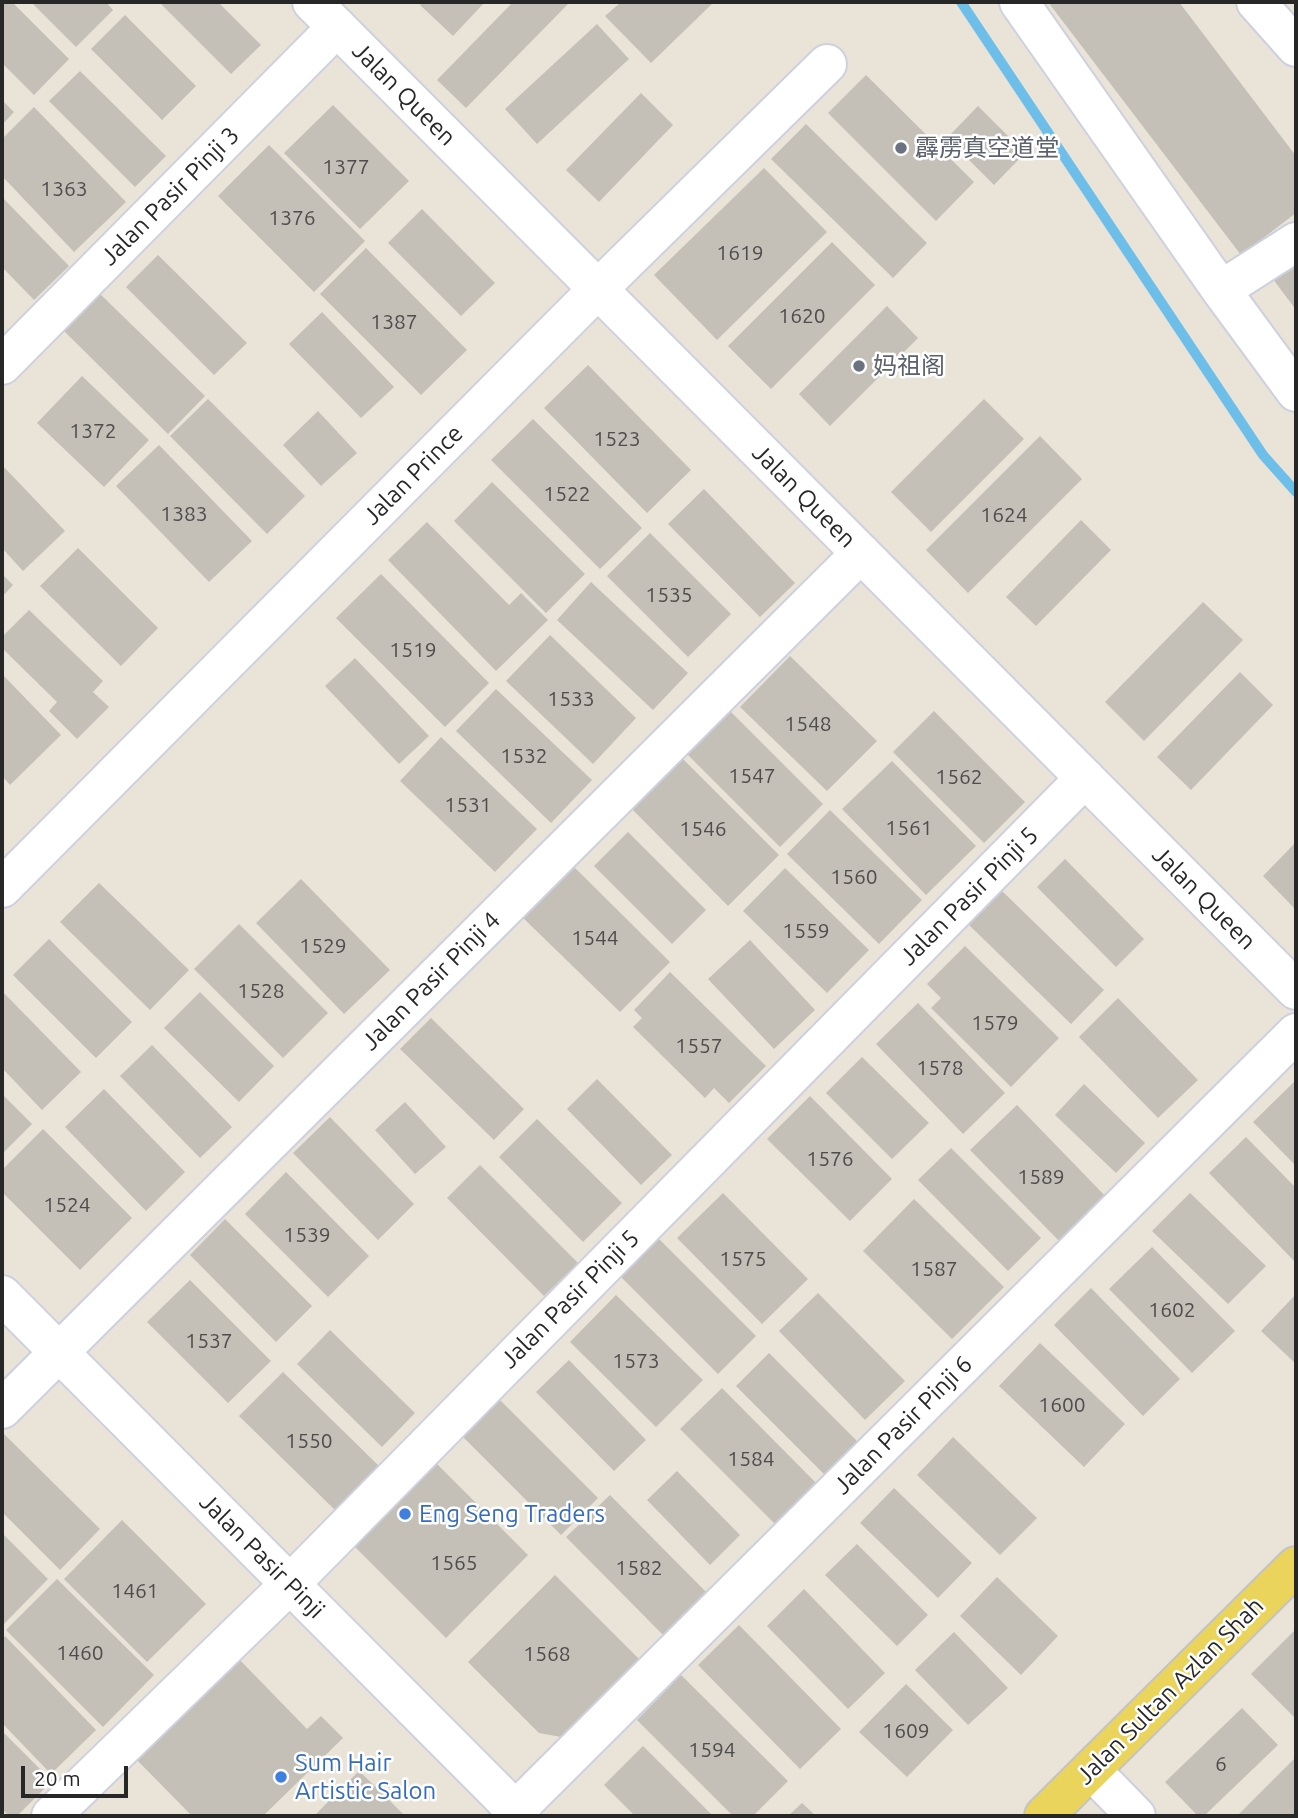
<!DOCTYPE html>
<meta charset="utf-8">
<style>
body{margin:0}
#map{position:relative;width:1298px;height:1818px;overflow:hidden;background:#e9e3d8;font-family:Ubuntu,sans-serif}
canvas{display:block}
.frame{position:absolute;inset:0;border:4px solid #272727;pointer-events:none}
.scale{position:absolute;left:21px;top:1766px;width:107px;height:32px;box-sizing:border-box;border:4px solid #272727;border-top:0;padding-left:9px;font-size:21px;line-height:24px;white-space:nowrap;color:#272727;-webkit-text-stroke:5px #fff;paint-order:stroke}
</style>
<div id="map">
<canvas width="1298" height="1818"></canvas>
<div class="frame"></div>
<div class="scale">20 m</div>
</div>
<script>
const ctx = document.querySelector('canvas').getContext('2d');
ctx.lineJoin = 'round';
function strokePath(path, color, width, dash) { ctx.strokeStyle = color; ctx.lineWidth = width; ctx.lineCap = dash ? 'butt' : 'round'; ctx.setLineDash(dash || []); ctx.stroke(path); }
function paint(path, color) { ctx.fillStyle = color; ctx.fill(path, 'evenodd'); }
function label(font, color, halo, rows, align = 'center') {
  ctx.font = font + ' Ubuntu,"Noto Sans SC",sans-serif'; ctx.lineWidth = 5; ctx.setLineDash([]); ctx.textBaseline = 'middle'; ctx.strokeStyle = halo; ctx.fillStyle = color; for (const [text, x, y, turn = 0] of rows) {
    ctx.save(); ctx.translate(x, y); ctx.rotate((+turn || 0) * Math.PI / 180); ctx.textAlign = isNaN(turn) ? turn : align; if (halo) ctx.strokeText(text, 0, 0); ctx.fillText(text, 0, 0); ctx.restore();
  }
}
strokePath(new Path2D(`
 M961,2L1263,455L1296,492`), '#6dbfe9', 10);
paint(new Path2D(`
 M2,2H12L69,59L34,95L2,63Z
 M31,2H106L113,10L76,47Z
 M159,2H218L261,45L231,74Z
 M423,2H485L453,36L420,5Z
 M513,2H570L466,108L437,80Z
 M621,2H714L651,63L605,16Z
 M1048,2H1179L1296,156V213L1241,255Z
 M125,15L196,86L162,120L91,49Z
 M597,24L629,59L537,144L505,109Z
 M80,71L166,156L135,187L49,101Z
 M866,75L974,182L936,221L828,113Z
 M641,93L673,125L599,202L566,170Z
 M2,100L14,112L2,125Z
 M333,105L409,181L360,229L284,153Z
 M978,106L1025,153L994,185L947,138Z
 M34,107L126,202L74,252L2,176V139Z
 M806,124L927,243L893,278L771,159Z
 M269,145L365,241L314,292L218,196Z
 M764,168L827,232L717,340L654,275Z
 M2,197L69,266L34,300L2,267Z
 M422,209L495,283L461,316L388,243Z
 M832,242L875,285L771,389L728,346Z
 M366,248L467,350L421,395L320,294Z
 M158,255L247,343L214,375L126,287Z
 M1296,255V310L1270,275Z
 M96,290L205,396L168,434L60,327Z
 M887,306L918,338L830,426L799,394Z
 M322,312L394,387L361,418L289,344Z
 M588,365L691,470L647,513L544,408Z
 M82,376L149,440L104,487L37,423Z
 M208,399L305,496L267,534L170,436Z
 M984,399L1024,439L931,532L891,492Z
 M318,411L357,453L321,486L283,445Z
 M533,419L642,528L600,569L491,460Z
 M1040,436L1082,479L968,593L926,550Z
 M159,445L252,541L209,582L116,486Z
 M2,465L65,531L23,571L2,548Z
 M492,482L585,574L546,613L454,521Z
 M704,489L795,583L760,617L668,524Z
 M1081,520L1111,550L1036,626L1006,597Z
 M427,522L509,605L521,593L548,620L496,671L388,560Z
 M650,533L731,614L688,657L607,576Z
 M78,548L158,628L121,666L40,586Z
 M2,574L13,585L2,597Z
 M381,574L489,683L445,727L336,618Z
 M591,582L688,673L653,710L557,620Z
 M1203,602L1243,640L1144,741L1105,702Z
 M29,610L103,681L93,692L109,707L77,739L49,711L57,702L2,648V637Z
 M550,635L636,718L593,764L506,681Z
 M790,656L877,741L827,791L740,707Z
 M355,658L429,736L399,764L325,686Z
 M1240,672L1273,705L1191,790L1157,757Z
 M2,674L61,735L10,785L2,776Z
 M496,689L592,780L551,823L456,731Z
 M723,704L823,804L780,847L680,747Z
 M934,711L1025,802L984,843L893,752Z
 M441,737L537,829L495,872L400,781Z
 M677,753L779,855L728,906L626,803Z
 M892,761L976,846L926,895L842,809Z
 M830,810L922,900L879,944L787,854Z
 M628,832L706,910L672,944L594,866Z
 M1296,842V910L1263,876Z
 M1065,859L1144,939L1116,967L1037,887Z
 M569,862L670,962L620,1012L519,914Z
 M785,868L869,950L827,993L743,911Z
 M301,879L390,970L344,1014L256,923Z
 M99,883L189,970L150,1010L60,922Z
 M1001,890L1104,990L1071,1024L968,924Z
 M239,924L328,1013L283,1058L194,969Z
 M49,939L132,1022L96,1058L13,975Z
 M750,940L815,1010L774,1049L708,979Z
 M965,946L1059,1038L1011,1087L931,1008L941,998L927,984Z
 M670,972L766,1066L729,1103L714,1088L705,1098L633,1027L642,1018L634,1010Z
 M2,991L81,1072L42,1110L2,1068Z
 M200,992L274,1066L239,1102L164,1028Z
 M1118,998L1198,1080L1158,1118L1079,1037Z
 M918,1003L1005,1093L963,1134L876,1044Z
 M431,1018L524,1109L494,1140L400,1049Z
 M152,1045L232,1127L200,1158L120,1076Z
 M862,1057L929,1123L892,1159L826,1093Z
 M597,1079L672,1155L641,1185L567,1109Z
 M1296,1080V1166L1253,1122Z
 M1084,1084L1145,1143L1116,1173L1055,1115Z
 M104,1089L185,1172L146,1211L65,1127Z
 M2,1094L32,1124L2,1154Z
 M810,1096L892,1179L850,1221L767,1139Z
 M405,1102L446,1147L415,1174L375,1130Z
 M1017,1105L1112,1203L1066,1248L970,1150Z
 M330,1117L414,1204L378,1240L293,1153Z
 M537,1119L622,1203L583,1242L499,1157Z
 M43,1129L132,1218L80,1270L2,1192V1170Z
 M1246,1137L1296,1188V1263L1209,1173Z
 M951,1148L1041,1238L1008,1271L918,1180Z
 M480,1165L578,1263L544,1296L447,1198Z
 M286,1172L369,1256L328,1297L245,1214Z
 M723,1193L808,1279L762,1324L677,1238Z
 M1190,1193L1266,1266L1228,1304L1152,1231Z
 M914,1199L1004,1287L952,1339L863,1251Z
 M225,1219L312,1306L276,1342L190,1255Z
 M658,1238L756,1336L718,1374L620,1276Z
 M1152,1247L1235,1331L1192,1373L1109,1289Z
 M190,1280L271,1361L228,1403L147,1322Z
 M1091,1288L1180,1379L1143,1416L1054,1325Z
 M818,1293L905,1381L865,1420L779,1331Z
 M1296,1294V1364L1261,1331Z
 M616,1295L703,1380L656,1427L570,1342Z
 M330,1330L415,1413L382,1447L297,1364Z
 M1040,1343L1125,1424L1084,1467L999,1386Z
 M769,1353L863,1447L830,1480L736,1386Z
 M569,1360L646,1440L614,1471L536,1392Z
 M283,1372L379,1466L335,1510L239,1416Z
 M722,1388L822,1489L781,1530L680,1429Z
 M498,1398L598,1498L561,1535L461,1435Z
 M2,1432L100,1529L60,1570L2,1512Z
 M953,1437L1037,1518L1000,1555L917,1475Z
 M432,1459L528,1555L446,1638L350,1542Z
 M677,1471L740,1535L710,1565L647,1500Z
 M894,1488L972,1563L938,1598L860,1523Z
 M610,1495L712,1598L669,1641L566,1537Z
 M122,1520L206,1604L147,1662L64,1579Z
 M2,1533L48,1579L2,1626Z
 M857,1544L928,1615L897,1646L825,1575Z
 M555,1575L650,1670L578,1740L539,1733L468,1662Z
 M997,1577L1058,1636L1021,1675L960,1616Z
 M57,1579L154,1675L103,1727L6,1630Z
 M804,1589L885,1673L848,1709L767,1626Z
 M739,1625L841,1729L800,1769L698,1665Z
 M1296,1629V1719L1251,1674Z
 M954,1632L1008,1688L968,1725L915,1670Z
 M5,1636L96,1730L51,1774L2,1723V1640Z
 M236,1656L307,1729L321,1716L343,1738L263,1816H192L133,1756Z
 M681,1675L788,1781L753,1816H733L637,1720Z
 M906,1684L953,1730L907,1777L859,1732Z
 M1242,1708L1278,1745L1204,1816H1198L1165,1782Z
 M2,1731L52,1781L17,1816H9L2,1809Z
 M643,1746L713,1816H635L604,1785Z
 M1296,1757V1816H1237Z
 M359,1771L384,1795L405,1816H314Z
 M802,1803L816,1816H788Z`), '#c4c0b8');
const street = new Path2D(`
 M1019,2L1221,290L1296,242
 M1256,2L1296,47
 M1221,290L1296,392
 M2,365L337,27
 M2,888L598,289L827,64
 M2,1295L521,1816
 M2,1409L861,553
 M1091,1770L1136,1816
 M51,1816L290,1584L1085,778
 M510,1816L1296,1033`);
const secondary = new Path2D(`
 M312,2L1296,990`);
const primary = new Path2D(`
 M1044,1816L1296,1566`);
strokePath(street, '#ced0e0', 42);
strokePath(secondary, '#ced0e0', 42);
strokePath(primary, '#c3c3c3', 42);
strokePath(street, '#fff', 38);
strokePath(secondary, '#fff', 38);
strokePath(primary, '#ebd45b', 38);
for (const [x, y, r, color] of [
 [901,148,7,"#6b7280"],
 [859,366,7,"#6b7280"],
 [405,1514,7,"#3f7fe0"],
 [281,1777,7,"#3f7fe0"]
]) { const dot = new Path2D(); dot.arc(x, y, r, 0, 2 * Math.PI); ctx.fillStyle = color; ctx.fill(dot); strokePath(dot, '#fff', 2.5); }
label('21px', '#4e4d4b', null, [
 ["1377",346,167],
 ["1363",64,189],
 ["1376",292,218],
 ["1619",740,253],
 ["1620",802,316],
 ["1387",394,322],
 ["1372",93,431],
 ["1523",617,439],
 ["1522",567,494],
 ["1383",184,514],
 ["1624",1004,515],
 ["1535",669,595],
 ["1519",413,650],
 ["1533",571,699],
 ["1548",808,724],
 ["1532",524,756],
 ["1547",752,776],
 ["1562",959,777],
 ["1531",468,805],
 ["1561",909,828],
 ["1546",703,829],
 ["1560",854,877],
 ["1559",806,931],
 ["1544",595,938],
 ["1529",323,946],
 ["1528",261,991],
 ["1579",995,1023],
 ["1557",699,1046],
 ["1578",940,1068],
 ["1576",830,1159],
 ["1589",1041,1177],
 ["1524",67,1205],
 ["1539",307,1235],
 ["1575",743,1259],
 ["1587",934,1269],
 ["1602",1172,1310],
 ["1537",209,1341],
 ["1573",636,1361],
 ["1600",1062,1405],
 ["1550",309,1441],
 ["1584",751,1459],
 ["1565",454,1563],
 ["1582",639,1568],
 ["1461",135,1591],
 ["1460",80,1653],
 ["1568",547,1654],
 ["1609",906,1731],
 ["1594",712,1750],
 ["6",1221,1764]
]);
label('24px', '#272727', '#fff', [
 ["Jalan Queen",404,94,45],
 ["Jalan Pasir Pinji 3",170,196,-45],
 ["Jalan Prince",413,475,-45],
 ["Jalan Queen",804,496,45],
 ["Jalan Pasir Pinji 5",969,896,-45],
 ["Jalan Queen",1204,898,45],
 ["Jalan Pasir Pinji 4",431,981,-45],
 ["Jalan Pasir Pinji 5",570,1299,-45],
 ["Jalan Pasir Pinji 6",903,1425,-45],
 ["Jalan Pasir Pinji",262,1556,45],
 ["Jalan Sultan Azlan Shah",1170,1691,-45]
]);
label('24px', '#5b616d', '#fff', [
 ["霹雳真空道堂",915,148],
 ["妈祖阁",873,366]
], 'left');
label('24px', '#366cbe', '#fff', [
 ["Eng Seng Traders",419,1514],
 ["Sum Hair",295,1763],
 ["Artistic Salon",295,1791]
], 'left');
</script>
